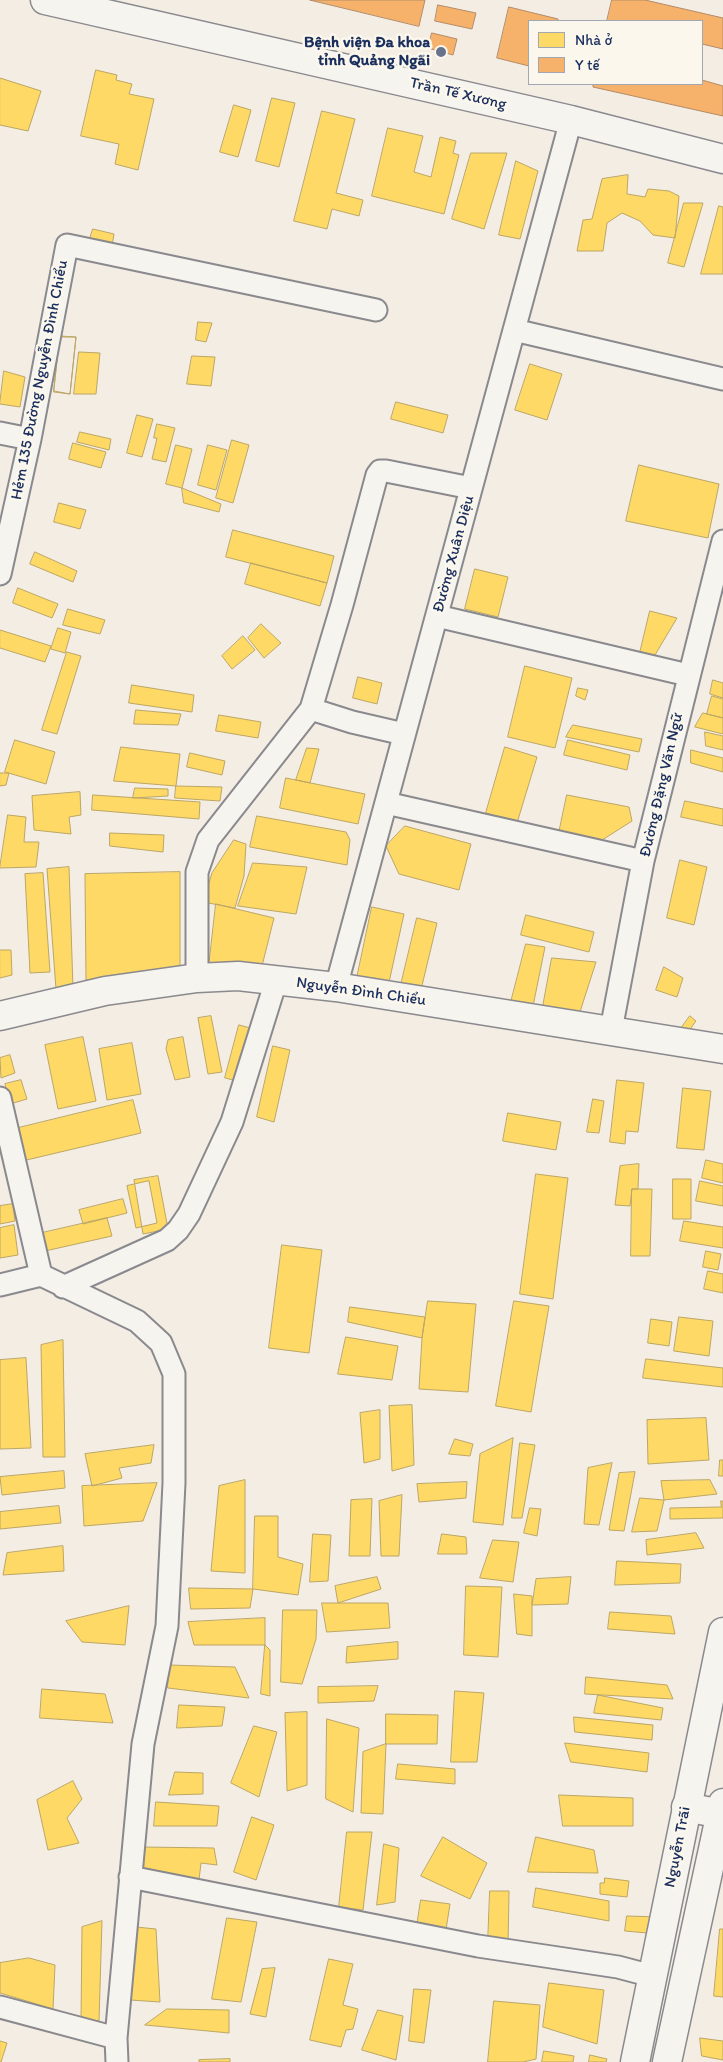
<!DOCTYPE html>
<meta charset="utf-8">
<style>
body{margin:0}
#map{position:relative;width:723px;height:2062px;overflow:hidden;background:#f4ede4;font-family:Itim,sans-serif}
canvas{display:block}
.legend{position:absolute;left:528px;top:20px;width:175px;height:65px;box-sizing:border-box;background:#fbf7ec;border:1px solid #a1a7b3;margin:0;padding:6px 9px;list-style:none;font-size:15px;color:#1b2f5e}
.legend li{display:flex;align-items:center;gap:10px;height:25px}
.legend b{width:25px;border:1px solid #a1a7b3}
</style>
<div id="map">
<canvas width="723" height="2062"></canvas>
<ul class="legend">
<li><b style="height:14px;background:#ffd966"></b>Nhà ở</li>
<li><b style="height:14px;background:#f6b26b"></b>Y tế</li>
</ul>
</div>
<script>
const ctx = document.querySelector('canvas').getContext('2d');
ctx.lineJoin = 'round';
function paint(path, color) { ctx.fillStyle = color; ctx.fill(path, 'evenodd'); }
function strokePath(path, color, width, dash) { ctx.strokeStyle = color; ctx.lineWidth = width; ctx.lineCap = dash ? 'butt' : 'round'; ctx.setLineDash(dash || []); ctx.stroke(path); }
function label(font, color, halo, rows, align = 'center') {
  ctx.font = font + ' Itim,sans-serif'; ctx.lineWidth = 5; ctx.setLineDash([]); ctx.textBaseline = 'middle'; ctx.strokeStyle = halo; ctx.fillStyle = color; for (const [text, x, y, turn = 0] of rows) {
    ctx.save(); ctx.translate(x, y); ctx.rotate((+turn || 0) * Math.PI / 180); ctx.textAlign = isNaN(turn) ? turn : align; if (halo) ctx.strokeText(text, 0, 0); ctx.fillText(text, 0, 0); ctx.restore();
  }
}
const homes = new Path2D(`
 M96,70L117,75L116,80L132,84L129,94L154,99L138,170L115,164L119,144L81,136Z
 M0,78L41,91L28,131L0,125Z
 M272,98L295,103L279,167L256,161Z
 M234,105L251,110L238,157L220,152Z
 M322,111L355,119L336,193L363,200L359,216L332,209L327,229L294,221Z
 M388,128L423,136L414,172L431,177L440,137L456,141L453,153L459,155L444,214L372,196Z
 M471,153H507L484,229L452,219Z
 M516,161L538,171L520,239L499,235Z
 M628,175L627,194L645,197L648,189L669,191L679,196L675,238L653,235L640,221L622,213L607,223L603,251H577L583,220L592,219L602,179Z
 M684,203H703L684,267L668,263Z
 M719,206L723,207V274H701Z
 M93,229L114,234L111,252L87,248Z
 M198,322L212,323L206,342L196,340Z
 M60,336L76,337L70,394L54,392Z
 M60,337H76L70,394L54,391Z
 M79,352L100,353L96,394H74Z
 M192,356L215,357L211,386L187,384Z
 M530,364L562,374L547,420L515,410Z
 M4,371L25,377L20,407L0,404Z
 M396,402L448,415L443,433L391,419Z
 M137,415L153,419L142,457L127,453Z
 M157,424L175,428L166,462L152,459L157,438H154Z
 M80,432L111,439L109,450L77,442Z
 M232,440L249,445L233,503L216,498Z
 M73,443L106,452L101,468L69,459Z
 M176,445L192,449L182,488L166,484Z
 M208,445L227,450L216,490L198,485Z
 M639,465L719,484L708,538L626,521Z
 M182,488L221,504L219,512L184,503Z
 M59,503L86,510L80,529L54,522Z
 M233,530L334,556L327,583L226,557Z
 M35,552L77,571L73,582L30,564Z
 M251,563L327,583L320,606L245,584Z
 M475,569L508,577L498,617L465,609Z
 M18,588L58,604L52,618L13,603Z
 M68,609L105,620L100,634L63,625Z
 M650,611L677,618L652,660L639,657Z
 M261,624L281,643L264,658L248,638Z
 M58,628L71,632L65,653L51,649Z
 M0,630L51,646L45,662L0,648Z
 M243,636L255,650L232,669L222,656Z
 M67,652L81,656L57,734L42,730Z
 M525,666L572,678L555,748L508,737Z
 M358,677L382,683L377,704L353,698Z
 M713,680L723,683V698L710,694Z
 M132,685L194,695L192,712L129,703Z
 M578,688L588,690L585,700L576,696Z
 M712,696L723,699V718L707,714Z
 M136,710L181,714L178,725L134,724Z
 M703,713L723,718V734L695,727Z
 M219,715L261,722L258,738L216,731Z
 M573,725L642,739L639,752L566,737Z
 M705,732L723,736V750L706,746Z
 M15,740L55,752L46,784L5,772Z
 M568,740L630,755L627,770L564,755Z
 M121,747L180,754L176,786L114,781Z
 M505,747L537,757L517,823L486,813Z
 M307,748L319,749L310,783L296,780Z
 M691,750L723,758V772L691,763Z
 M190,753L225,761L222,775L187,767Z
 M0,773H9L6,785L0,786Z
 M286,778L365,794L358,824L280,808Z
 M176,786L222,787L220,801L175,798Z
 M135,788L168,789V796L133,798Z
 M80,792L81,815L69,817L71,834L34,830L32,796Z
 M93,795L200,802L199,819L92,810Z
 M567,795L629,807L632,821L599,842L559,833Z
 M685,801L723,809V826L681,817Z
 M8,815L26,817L24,842H39L36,867L0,868Z
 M257,816L346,832L350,840L347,865L250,847Z
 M405,826L471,844L459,890L399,874L386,846Z
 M110,833L164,835L163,852L110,846Z
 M234,840L246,844L244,876L235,908L203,902L212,873Z
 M680,860L707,867L694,925L667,918Z
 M253,863L307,867L296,914L238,906Z
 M69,867L73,988L56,989L47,869Z
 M180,872V980H86L85,874Z
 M43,873L50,972L30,973L25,874Z
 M216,904L274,918L260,974L209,966Z
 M372,907L404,914L388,987L357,978Z
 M526,915L594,932L589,952L521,935Z
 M417,918L437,923L419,998L399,993Z
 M526,944L545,947L532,1011L510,1006Z
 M0,950H11L12,975L0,978Z
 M552,958L596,962L578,1018L542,1012Z
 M664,967L683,978L677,997L656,990Z
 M211,1016L222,1072L208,1074L198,1018Z
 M690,1016L696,1021L683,1039L677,1034Z
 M239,1025L254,1029L241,1082L225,1078Z
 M83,1037L96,1101L58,1109L45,1045Z
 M183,1037L190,1077L175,1080L166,1049L168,1040Z
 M132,1043L141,1094L107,1100L99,1049Z
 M273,1046L290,1050L274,1122L257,1117Z
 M10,1055L15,1073L1,1078L0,1058Z
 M21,1080L27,1099L10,1104L5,1084Z
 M617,1080L644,1083L638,1132L626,1131L625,1144L610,1142Z
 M683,1088L711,1091L704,1150L677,1148Z
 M593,1099L604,1101L599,1133L587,1132Z
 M133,1100L141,1133L18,1162L10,1130Z
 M508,1113L561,1122L556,1150L503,1141Z
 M706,1160L723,1164V1183L702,1178Z
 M639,1164L638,1189H632L630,1206L615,1205L620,1166Z
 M536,1174L568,1178L553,1299L520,1294Z
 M158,1176L168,1229L143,1234L134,1180Z
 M673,1179H691V1219H673Z
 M149,1181L157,1223L136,1228L127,1186Z
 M700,1181L723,1186V1206L696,1201Z
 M632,1189H652L650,1256H631Z
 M123,1199L127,1213L83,1224L79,1210Z
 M13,1204L15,1221L0,1224V1206Z
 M107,1218L112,1236L45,1251L42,1233Z
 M684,1221L723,1227V1248L680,1241Z
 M14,1225L18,1255L0,1258V1228Z
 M282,1245L322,1250L309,1353L269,1348Z
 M706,1251L721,1254L718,1270L703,1267Z
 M708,1271L723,1274V1293L704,1289Z
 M428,1301L476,1304L468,1392L419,1389L422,1338Z
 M514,1301L549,1306L531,1412L496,1406Z
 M350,1307L425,1317L422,1338L348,1322Z
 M679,1317L713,1321L709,1356L674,1351Z
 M651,1319L672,1322L669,1346L648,1343Z
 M346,1337L398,1346L392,1380L338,1374Z
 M63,1340L65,1457H43L41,1345Z
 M26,1358L31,1448L0,1449V1360Z
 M646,1359L723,1368V1387L643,1378Z
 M412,1405L414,1465L392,1471L389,1406Z
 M380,1410V1459L364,1463L360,1413Z
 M706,1418L709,1460L648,1464L647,1420Z
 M513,1438L503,1525L473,1522L480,1454Z
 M455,1439L473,1444L470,1456L449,1454Z
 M520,1443L535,1445L522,1518H512Z
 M154,1445L151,1463L119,1468L122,1478L92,1486L85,1454Z
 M720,1460H723V1476H719Z
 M612,1463L599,1525L584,1524L588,1468Z
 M64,1471L65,1488L2,1495L0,1477Z
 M635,1472L624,1531L609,1530L619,1473Z
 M245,1480V1573L211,1571L219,1486Z
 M710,1480L717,1494L664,1500L661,1481Z
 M467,1482L466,1498L419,1502L417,1484Z
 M157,1483L143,1521L84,1526L82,1486Z
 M402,1495L399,1556H381L379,1501Z
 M640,1498L664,1500L657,1531L632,1532Z
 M372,1499L370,1556H349L351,1500Z
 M721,1501H723V1518L670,1519V1508L721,1507Z
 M59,1506L61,1523L0,1529V1512Z
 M530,1508L541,1509L537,1536L524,1533Z
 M255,1516H278V1557L303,1564L298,1595L253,1589Z
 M696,1533L704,1548L647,1555L646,1540Z
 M313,1534L331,1535L328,1581L310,1582Z
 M442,1534L466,1537L467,1554H438Z
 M493,1540L519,1542L513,1582L480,1578Z
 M63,1546L64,1571L3,1575L7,1553Z
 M617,1561L681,1564L680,1583L615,1585Z
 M377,1577L381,1589L338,1603L335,1586Z
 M571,1577L568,1604L532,1605L536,1579Z
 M466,1586L502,1587L498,1657L464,1655Z
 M189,1588L253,1589L250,1608L191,1609Z
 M514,1594L532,1596V1636L517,1634Z
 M322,1603H388L390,1628L327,1632Z
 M129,1606L125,1645L82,1642L66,1621Z
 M283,1610H317L316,1639L302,1684L281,1682Z
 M610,1612L671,1616L675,1634L608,1629Z
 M265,1618V1645H194L188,1622Z
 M398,1642V1659L346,1663L347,1647Z
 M265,1645L270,1650V1696L261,1694Z
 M169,1665L235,1667L249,1698L168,1688Z
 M586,1677L667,1685L673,1699L585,1694Z
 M378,1686L374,1701L318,1703V1687Z
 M42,1689L105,1694L113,1723L40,1718Z
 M455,1691L484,1693L477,1762H451Z
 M598,1695L663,1708L661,1720L594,1713Z
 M179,1705L225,1707L222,1726L177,1728Z
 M307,1712V1785L287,1791L285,1713Z
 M386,1714L438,1715L437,1744H386Z
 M574,1717L653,1725L652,1740L575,1732Z
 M327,1719L359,1728L353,1812L326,1799Z
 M254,1726L277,1732L259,1797L231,1783Z
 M565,1743L649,1753L647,1772L571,1762Z
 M386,1744L383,1814L361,1813L363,1752Z
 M398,1764L455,1769V1784L396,1779Z
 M175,1772L203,1773V1794L169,1795Z
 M73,1781L82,1799L67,1818L79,1843L48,1850L37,1800Z
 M559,1795L633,1798V1826H563Z
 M156,1802L219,1806L217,1826H154Z
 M252,1817L274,1825L256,1880L234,1872Z
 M347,1832H372L363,1910L339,1907Z
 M443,1837L487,1863L470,1899L421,1876Z
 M536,1837L594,1850L598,1873L528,1872Z
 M384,1844L399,1848L395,1902L377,1905Z
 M143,1847L214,1848L217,1865L201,1863L199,1880L142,1873Z
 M605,1878L629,1881L627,1897L600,1894V1883H604Z
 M536,1888L609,1901V1921L533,1907Z
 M490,1891H509L508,1947L488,1943Z
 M421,1900L450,1904L445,1936L416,1932Z
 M627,1916L661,1917L658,1934L625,1931Z
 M227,1918L257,1922L241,2002L212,1999Z
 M102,1921L99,2021H81L82,1927Z
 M136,1927L156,1929L160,2002L130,2000Z
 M720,1929H723V1997L714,1996Z
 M29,1958L55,1965L53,2009L0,1993V1963Z
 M329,1959L353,1964L343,2005L358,2009L353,2029L346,2030L341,2047L310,2040Z
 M275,1968L266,2017L250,2014L262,1969Z
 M549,1983L604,1990L597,2044L543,2027Z
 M414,1989L431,1990L424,2043L409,2041Z
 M494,2001L540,2005L536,2059L523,2062H488Z
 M167,2009L229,2010V2033L145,2025Z
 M378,2010L403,2016L396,2060L362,2050Z
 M700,2038L723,2041V2060L702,2056Z
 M0,2041L7,2043L1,2062H0Z
 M544,2051L574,2056L573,2062H542Z
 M590,2055L607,2059L606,2062H589Z
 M230,2059V2062H199V2060Z`);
paint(homes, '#ffd966');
strokePath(homes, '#bba664', 1);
const health = new Path2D(`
 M310,0H425L419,26Z
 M612,0H645L723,18V49L702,44V21H607Z
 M438,5L476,13L472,29L435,21Z
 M509,7L558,19V21H529V66L497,58Z
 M432,33L457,39L453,55L428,48Z
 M702,80L723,86V116L593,87V84H702Z`);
paint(health, '#f6b26b');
strokePath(health, '#b48b67', 1);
const street = new Path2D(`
 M514,330L723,379
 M0,433L30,439
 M0,574L30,439L67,245L376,310
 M437,616L688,675
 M311,709L352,722L404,734
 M386,803L643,861
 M197,978V872L208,840L311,709L342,605L377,475L380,471H386L471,488
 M336,987L571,120
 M611,1030L643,861L723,541
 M0,1098L41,1275
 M0,1285L41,1275L137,1321L161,1343L174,1374V1483L167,1626L143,1744L116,2038L117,2062
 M63,1287L167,1240L178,1230L189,1214L232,1122L276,981
 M130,1877L478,1946L618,1967L652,1976
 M0,2007L116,2038`);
const secondary = new Path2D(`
 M45,0L571,120L723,159
 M0,1016L105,991L197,978L238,976L336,987L723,1049
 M635,2062L723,1632
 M667,2062L723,1803`);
const primary = new Path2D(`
 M686,1807L721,1814`);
strokePath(street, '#89898e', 25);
strokePath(secondary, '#89898e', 31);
strokePath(primary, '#89898e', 31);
strokePath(street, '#f6f4ef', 21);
strokePath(secondary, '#f6f4ef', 28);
strokePath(primary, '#f6f4ef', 28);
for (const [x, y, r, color] of [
 [441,52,6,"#67728d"]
]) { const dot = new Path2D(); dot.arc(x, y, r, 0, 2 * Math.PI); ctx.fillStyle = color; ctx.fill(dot); strokePath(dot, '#fbf7ec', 2); }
label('bold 16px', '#1b2f5e', '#fbf7ec', [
 ["Bệnh viện Đa khoa",430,43],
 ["tỉnh Quảng Ngãi",430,61]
], 'right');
label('16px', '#1b2f5e', '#fbf7ec', [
 ["Trần Tế Xương",458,94,13],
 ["Hẻm 135 Đường Nguyễn Đình Chiểu",40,380,-79],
 ["Đường Xuân Diệu",454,554,-75],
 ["Đường Đặng Văn Ngữ",662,785,-77],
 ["Nguyễn Đình Chiểu",361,992,8],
 ["Nguyễn Trãi",678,1847,-79]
]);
</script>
